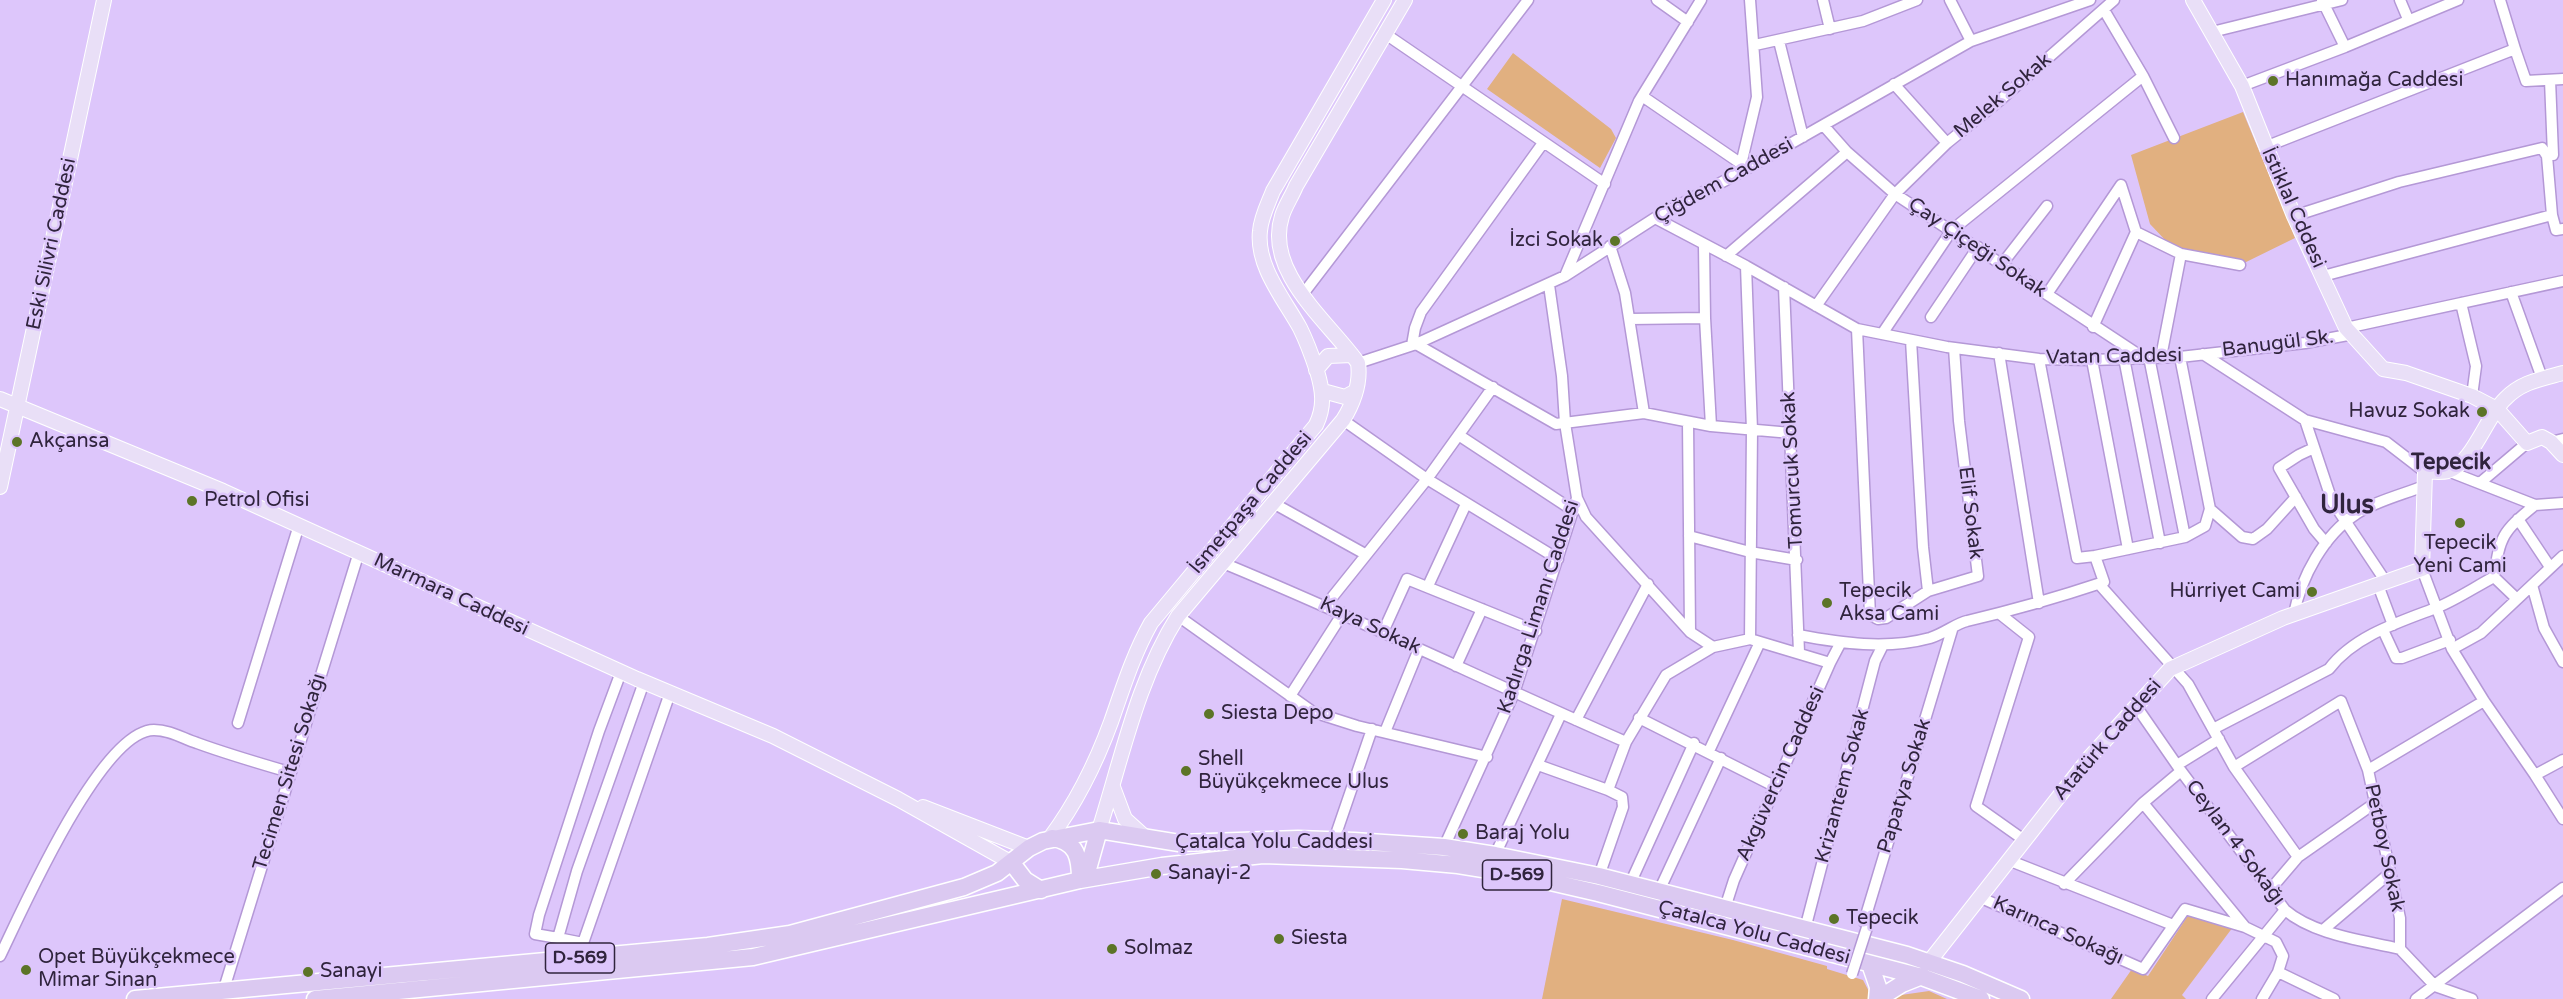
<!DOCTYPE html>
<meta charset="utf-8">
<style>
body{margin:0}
canvas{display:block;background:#ddc6fb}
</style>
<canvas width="2563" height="999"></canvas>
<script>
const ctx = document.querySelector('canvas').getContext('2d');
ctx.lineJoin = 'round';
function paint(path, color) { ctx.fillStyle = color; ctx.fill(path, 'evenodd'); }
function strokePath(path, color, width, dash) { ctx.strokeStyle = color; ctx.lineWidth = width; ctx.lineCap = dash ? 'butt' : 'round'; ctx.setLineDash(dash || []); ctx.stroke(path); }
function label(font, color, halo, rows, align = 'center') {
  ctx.font = font + ' "Varela Round",sans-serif'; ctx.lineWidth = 5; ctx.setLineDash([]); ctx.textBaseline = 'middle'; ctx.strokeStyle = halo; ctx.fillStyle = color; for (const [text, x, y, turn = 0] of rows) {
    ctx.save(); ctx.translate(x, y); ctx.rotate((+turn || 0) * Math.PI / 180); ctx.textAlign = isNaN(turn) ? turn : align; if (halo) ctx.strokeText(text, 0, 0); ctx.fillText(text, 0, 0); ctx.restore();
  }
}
paint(new Path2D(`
 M1513,53L1611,129L1616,138L1600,168L1487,89Z
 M2243,112L2295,238L2240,265L2207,258L2168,243L2150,224L2131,155Z
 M1562,899L1733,940L1827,966V969L1863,980L1873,999H1542Z
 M2189,914L2233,927L2182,995L2186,999H2111L2132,969L2148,976Z
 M1929,991L1947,999H1894L1901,995Z`), '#e1b080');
const minor = new Path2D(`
 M1657,0L1688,22
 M1823,0L1830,29
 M1950,0L1971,41
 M2322,0L2345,47
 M2400,0L2408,19
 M2500,0L2515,49
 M2104,10L2143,76L2174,138
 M2212,32L2342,0
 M1384,33L1605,184
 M1779,41L1803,137
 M1755,45L1863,21L1917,0
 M2550,80L2553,155
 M1894,84L1947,143
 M2242,86L2345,47L2458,0
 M1642,96L1743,165
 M1824,126L1847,152L1895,194L2142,357
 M2265,147L2515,49L2526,81L2563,79
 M1739,173L1757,97L1750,0
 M2121,185L2136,232
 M2294,216L2399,182L2542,148L2547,156L2552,215L2556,230L2563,229
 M1655,218L1746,266L1857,329L1947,347L2039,359L2092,360L2180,357L2305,343L2353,334
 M2136,232L2181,254L2240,265
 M1610,246L1625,293L1644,413
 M1704,246L1705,318L1711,426
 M1726,256L1847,152
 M2002,264L2047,206
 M1746,266L1752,430L1750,639
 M1565,276L1639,101L1701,0
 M2323,276L2552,215
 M1784,287L1799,652
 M2511,292L2542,378
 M1303,294L1528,0
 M2047,294L2121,185
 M2461,303L2476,366L2472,396
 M1816,306L1895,194L1947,143L1999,101L2114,0
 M1931,317L1978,247
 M1630,319L1705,318
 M2093,327L2136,232
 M2346,328L2563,281
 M1857,329L1870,615L1878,619L1886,618L1928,591L1978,576L1959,421L1954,348
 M1882,334L1952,230L2143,76
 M1911,340L1923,547L1928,591
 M1416,344L1556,424L1644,413L1711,426L1791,433
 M1412,345L1415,328L1421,312L1543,143
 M1999,353L2039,603
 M2203,354L2305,420L2386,442L2425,472
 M2149,357L2185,537
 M2161,357L2181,254
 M2124,358L2160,543
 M2092,360L2128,549
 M1358,363L1416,344L1565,276L1655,218L1739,173L1971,41L2090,0
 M1343,420L1427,479L1558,559
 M2305,420L2332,501L2386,582
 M1688,422L1690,632
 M1460,436L1574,511
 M2551,442L2563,439
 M2314,448L2299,455L2279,468L2314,529L2326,543
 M2448,471L2535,505L2563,503
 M2481,482L2527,443
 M1577,498L1586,517L1690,632L1713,647
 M1273,503L1365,554
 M2210,509L2242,537L2253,539L2267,529L2296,497
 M2518,519L2550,567
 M1689,536L1750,552L1797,560
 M2095,556L2185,537L2205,526L2210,509L2180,357
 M1223,563C1359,619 1491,683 1626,742
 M2422,569L2452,649L2484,701L2535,775L2563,819
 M2099,584L2188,684L2234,767L2298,857
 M2378,585L2393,625
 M2532,585L2544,628L2563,662
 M1428,586L1466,504
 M2517,599L2494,577C2500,536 2502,532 2535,505
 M1326,605L1427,479L1493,387
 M2000,614L2029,637L1976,806L2024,840
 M2294,614C2301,577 2324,535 2356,514C2373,502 2404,494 2424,486
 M1178,616L1313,712L1357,726L1487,757
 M2383,630L2396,658H2402L2450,640
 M1383,632L1407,579L1536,631
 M1798,635C1841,643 1886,650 1930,638C1943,634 1957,623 1967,621C2014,610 2059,597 2104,582L2095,556L2077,558L2039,359
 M2452,649L2481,633L2563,556
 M1456,666L1482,609
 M644,682L577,871L558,938L583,943L670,693
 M1290,696L1343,613
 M2136,706L2181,771L2285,910C2314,935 2363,940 2400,949
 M1639,718L1776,787
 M1576,720L1648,584
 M238,723L299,525
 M2213,729L2329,669C2354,636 2399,622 2436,608C2456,600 2475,587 2494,577
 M1385,732L1419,649
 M1709,751L1760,642
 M1538,765L1608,790
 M2177,765L2219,739
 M2234,767L2341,701L2368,770L2400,918V949L2435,986L2472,999
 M2368,770L2484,701
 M2535,775L2563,760
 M2143,803L2245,927L2276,942L2283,956L2278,972L2262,999
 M1334,840L1372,729
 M1444,847L1514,693L1577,498L1565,423L1562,376L1549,285
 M1495,855L1561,714
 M2008,860L2173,925
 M1599,876L1623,807L1622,797L1608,790L1626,742L1666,675L1713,647L1750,639L1830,663
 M1630,884L1694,743
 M2064,884L2143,803L2181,771
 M1659,891L1721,758
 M2269,891L2298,857L2375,803
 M1979,897L2143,969L2185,909L2245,927
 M1725,908L1734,880L1830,663L1841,642
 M1864,922L1952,630
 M1805,929L1875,661L1883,645
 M2323,930L2390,873
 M558,938L535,934L539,915L599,731L621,672
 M0,956C22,911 101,730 154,730C170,730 182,738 197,743C227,754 258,763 289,772
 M2278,972L2334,999
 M223,992L359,552
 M2212,999L2285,910
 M2416,999L2563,888`);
const major = new Path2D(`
 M2193,0L2242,86L2294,216L2346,328L2383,369L2406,373L2472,396L2497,409L2527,443L2542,437L2551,442L2563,455
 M1316,370L1328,356L1352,355
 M1323,391L1345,397L1356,391
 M0,399L223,491L637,679L773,736L898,799L1012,863
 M0,487L104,0
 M1113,787L1125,819L1146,838
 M923,807L1029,848
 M1099,830C1122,758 1137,681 1178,616L1343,420C1354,402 1361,384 1358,363C1329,322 1264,272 1282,216C1285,206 1292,196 1296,186L1405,0
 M1050,838C1076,803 1096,763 1111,722C1123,688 1133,655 1151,623L1316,425C1325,406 1323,391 1317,371C1312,356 1307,342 1300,328C1284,299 1256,266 1260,231C1261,217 1268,204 1273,191L1384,0
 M1929,962L2090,757L2170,669L2283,618L2422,569L2425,472C2432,471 2441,473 2448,471C2473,463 2486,417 2505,399C2521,382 2541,379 2563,373`);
const highway = new Path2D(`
 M1052,838C1077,841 1080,858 1080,880
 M1012,863L1025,880L1041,890
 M1080,880L1088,869L1099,830
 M1870,964L1878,987L1877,999
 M135,999L708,946L790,934L964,887L997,873L1029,848L1043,841L1099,830L1179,843L1298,839L1354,841L1444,847L1495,855L1599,876L1907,955L1963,974L2021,999
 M315,999L753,957L1080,880L1162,866L1263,855L1402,860L1458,865L1520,875L1598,893L1922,977L1981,999
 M1878,999L1902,984L1922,976`);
strokePath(minor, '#b498d6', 13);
strokePath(major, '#fff', 16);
strokePath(highway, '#fff', 19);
strokePath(minor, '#fff', 10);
strokePath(major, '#e9dff7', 14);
strokePath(highway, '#dbc9f1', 16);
const minorBridge = new Path2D(`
 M1852,974L1871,915`);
strokePath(minorBridge, '#b498d6', 13, []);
strokePath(minorBridge, '#fff', 10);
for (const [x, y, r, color] of [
 [2273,81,6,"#5c7427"],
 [1615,241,6,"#5c7427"],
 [2482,412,6,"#5c7427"],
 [17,442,6,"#5c7427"],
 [192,501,6,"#5c7427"],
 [2460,523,6,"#5c7427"],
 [2312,592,6,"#5c7427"],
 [1827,603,6,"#5c7427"],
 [1209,714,6,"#5c7427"],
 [1186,771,6,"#5c7427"],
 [1463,834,6,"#5c7427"],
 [1156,874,6,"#5c7427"],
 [1834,919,6,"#5c7427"],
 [1279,939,6,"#5c7427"],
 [1112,949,6,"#5c7427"],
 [26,970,6,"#5c7427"],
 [308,972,6,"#5c7427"]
]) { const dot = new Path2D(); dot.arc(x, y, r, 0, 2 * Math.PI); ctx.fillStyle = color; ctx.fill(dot); strokePath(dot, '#ddc6fb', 2); }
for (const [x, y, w] of [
 [1517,875,69],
 [580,958,69]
]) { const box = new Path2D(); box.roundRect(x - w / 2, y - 15, w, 30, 4.5); ctx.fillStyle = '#ddc6fb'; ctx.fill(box); strokePath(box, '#30243d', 1.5); }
label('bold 18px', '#30243d', null, [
 ["D-569",1517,875],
 ["D-569",580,958]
]);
label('20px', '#30243d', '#ddc6fb', [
 ["Hanımağa Caddesi",2285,81],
 ["İzci Sokak",1603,241,"right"],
 ["Havuz Sokak",2470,412,"right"],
 ["Akçansa",29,442],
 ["Petrol Ofisi",204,501],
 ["Tepecik",2460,544,"center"],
 ["Yeni Cami",2460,567,"center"],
 ["Tepecik",1839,592],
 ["Aksa Cami",1839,615],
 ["Hürriyet Cami",2300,592,"right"],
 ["Siesta Depo",1221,714],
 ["Shell",1198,760],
 ["Büyükçekmece Ulus",1198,783],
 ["Baraj Yolu",1475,834],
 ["Sanayi-2",1168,874],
 ["Tepecik",1846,919],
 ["Siesta",1291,939],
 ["Solmaz",1124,949],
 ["Opet Büyükçekmece",38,958],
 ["Mimar Sinan",38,981],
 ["Sanayi",320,972]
], 'left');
label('20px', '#30243d', '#ddc6fb', [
 ["Melek Sokak",2003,96,-40],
 ["Çiğdem Caddesi",1724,181,-29],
 ["İstiklal Cddesi",2293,208,66],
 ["Eski Silivri Caddesi",52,244,-78],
 ["Çay Çiçeği Sokak",1977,248,34],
 ["Banugül Sk.",2278,344,-7],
 ["Vatan Caddesi",2114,357,-1],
 ["Tomurcuk Sokak",1793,470,-93],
 ["İsmetpaşa Caddesi",1251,503,-50],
 ["Elif Sokak",1970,513,83],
 ["Marmara Caddesi",451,595,25],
 ["Kadırga Limanı Caddesi",1539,607,-72],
 ["Kaya Sokak",1370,626,25],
 ["Atatürk Caddesi",2108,740,-49],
 ["Tecimen Sitesi Sokağı",290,772,-73],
 ["Akgüvercin Caddesi",1781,774,-66],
 ["Krizantem Sokak",1843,786,-75],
 ["Papatya Sokak",1905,786,-73],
 ["Çatalca Yolu Caddesi",1274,843],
 ["Ceylan 4 Sokağı",2235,843,53],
 ["Petboy Sokak",2384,848,78],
 ["Karınca Sokağı",2058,931,24],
 ["Çatalca Yolu Caddesi",1754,933,15]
]);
label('bold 22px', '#30243d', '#ddc6fb', [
 ["Tepecik",2451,463]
]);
label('bold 26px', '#30243d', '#ddc6fb', [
 ["Ulus",2347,506]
]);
</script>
